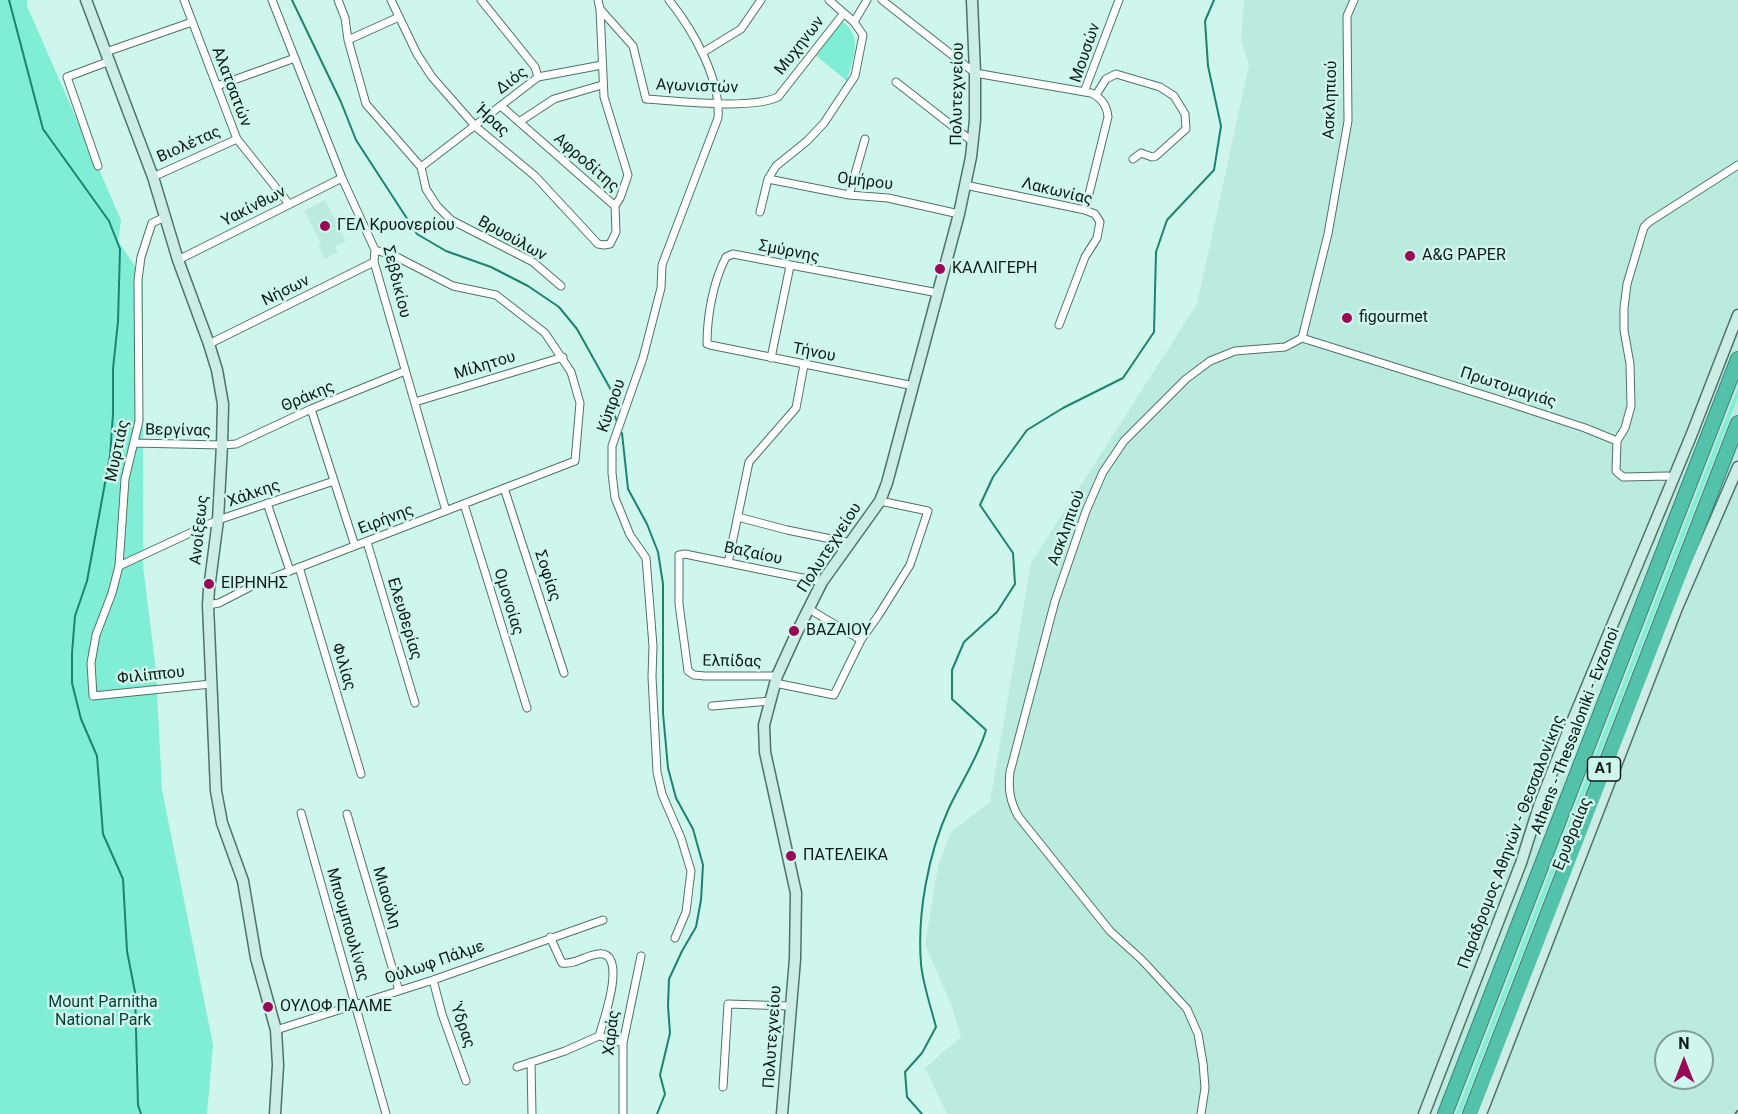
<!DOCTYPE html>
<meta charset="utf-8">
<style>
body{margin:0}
#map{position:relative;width:1738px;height:1114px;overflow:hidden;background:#cff6ec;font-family:Roboto,sans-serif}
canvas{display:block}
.north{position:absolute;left:1654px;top:1030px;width:60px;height:60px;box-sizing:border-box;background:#cff6ec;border:2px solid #819e97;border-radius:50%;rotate:0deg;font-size:16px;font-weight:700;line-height:24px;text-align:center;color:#0d1b18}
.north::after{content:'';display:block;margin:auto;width:21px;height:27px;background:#9b0856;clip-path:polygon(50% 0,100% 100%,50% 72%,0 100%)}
</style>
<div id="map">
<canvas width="1738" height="1114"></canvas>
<div class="north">N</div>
</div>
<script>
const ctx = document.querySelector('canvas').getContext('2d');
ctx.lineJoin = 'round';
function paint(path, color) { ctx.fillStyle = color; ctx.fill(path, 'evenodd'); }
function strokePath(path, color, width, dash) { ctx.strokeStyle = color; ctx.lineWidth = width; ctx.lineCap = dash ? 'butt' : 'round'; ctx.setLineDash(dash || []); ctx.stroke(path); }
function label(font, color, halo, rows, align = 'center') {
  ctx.font = font + ' Roboto,sans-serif'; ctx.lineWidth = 5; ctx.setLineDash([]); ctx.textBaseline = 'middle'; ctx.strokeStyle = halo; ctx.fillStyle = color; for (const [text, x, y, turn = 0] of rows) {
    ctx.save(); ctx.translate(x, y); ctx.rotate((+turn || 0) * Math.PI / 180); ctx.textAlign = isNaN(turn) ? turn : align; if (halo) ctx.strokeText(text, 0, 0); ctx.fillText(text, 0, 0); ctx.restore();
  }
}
paint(new Path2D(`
 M1244,0H1738V1114H947L925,1068L961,1037L951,1004L925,945L938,866L951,832L990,802L1031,563L1197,304L1249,65L1241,40ZM1666,1042H1702V1078H1666Z
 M325,200L346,241L335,247L338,252L325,259L318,245L321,243L304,211Z`), '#bbebdf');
paint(new Path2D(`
 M0,0H27V6L121,220L118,241L143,278V566L156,671L162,790L213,1045L207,1114H0Z
 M841,20C864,38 853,56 847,81L814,54Z
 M1738,387V397L1460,1114H1456Z`), '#80edd5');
strokePath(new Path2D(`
 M9,0L43,129L109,221L120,249L118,321L113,369V414L110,456L87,581L75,616L72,653V683L81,719L97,756L103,834L123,879L127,951L135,992L138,1105L141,1114
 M292,0L341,102L356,140L417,234L446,251L491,267L528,286L559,307L577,329L611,390L614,413L617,422
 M622,433L628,489L647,524L658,552L663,584V713L668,768L676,798L693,829L703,865L701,900L696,927L682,951L669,979L668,1006L670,1033L660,1075L665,1094L657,1114
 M922,1114L907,1097L905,1072L922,1053L936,1027C931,1007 923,985 921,964C917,914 928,854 949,808C961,782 978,758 986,730L952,699V670L964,642L997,612L1015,584L1013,553L980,505L993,477L1027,430L1063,408L1123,378L1154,332L1156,252L1167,220L1214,170L1221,126L1208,66L1205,21L1214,0`), '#1e8270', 2);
const street = new Path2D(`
 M184,0L237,139L289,204
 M272,0L342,178L375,250L374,262L446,511
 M338,0L345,18L348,40L366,104L421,167L426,189L437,206L451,220L533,262L561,286
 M391,0L417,54L432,77L476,127L535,176L598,244L604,245L610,244L616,232L615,206L501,106
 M481,0L535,67L538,77
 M598,0L600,9L604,97L628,175L620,198L615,206
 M669,0C693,30 721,79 718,118L662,265L661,288L643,358L612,446V473L615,498L630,535L646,558L653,646L652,677L657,772L662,794L681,838L691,871L686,912L675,938
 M882,0L975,73L1091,93C1102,98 1107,106 1108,117L1085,210
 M600,9L633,46L646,99C679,101 750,110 778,97L844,13
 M854,22L867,0
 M348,40L399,17
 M106,52L192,22
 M702,53L741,29L761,0
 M896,82L973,142
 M217,86L295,58
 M1084,92L1119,0
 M1096,95L1106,79L1116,74L1160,87L1174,96L1185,114L1186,129L1156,156L1152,157L1141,153L1133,159
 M519,122L554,99L602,85
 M98,166L67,77L110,61
 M421,167L538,77L602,65
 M153,177L237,139
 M768,179L849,195L888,198L959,214
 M965,185L1085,210L1095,214L1100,222L1097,238L1085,257L1059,325
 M849,195L865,139
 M760,212L768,179L776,166L807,141L824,123L855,76L863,35L854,22L829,0
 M165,217L152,223L141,257L138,280L139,421L125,479L119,566L112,593L96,635L91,663L93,696L211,684
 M178,260L342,178
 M1302,338L1506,402L1585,428L1617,441
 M209,344L374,262
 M771,358L790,266
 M914,386L710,345L707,344C707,316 713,282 726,257L733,254L938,293
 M415,402L563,357
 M311,409L355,546
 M134,443L222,445L236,444L311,409L405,371
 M1674,477L1667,476L1623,477L1616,471L1617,441L1625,428L1631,406L1630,364L1624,330V308L1627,284L1644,227L1649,222L1738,165
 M504,488L564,673
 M267,503L290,571
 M464,504L527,708
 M738,517L787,530L851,543
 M367,542L415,703
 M728,563L749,462L796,408L804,365
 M119,566L218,520L334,481
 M299,567L361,774
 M208,605L219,603L256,584L575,461L580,403L571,372L545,333L496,295L453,286L395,256L375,250
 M809,609L861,640
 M777,676H705L694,675L688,671L679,604V555L685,554L822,582
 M775,683L834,695L861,640L878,616L910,565L928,511L880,501
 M712,706L770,701
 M301,813L386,1114
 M347,814L399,991
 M550,937L562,963C575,965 586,955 598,954C629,950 603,1022 599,1036
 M433,980L442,1014L466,1081
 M276,1030L433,980L603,920
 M599,1036L623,1043
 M531,1062L532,1114
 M517,1067L565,1051L599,1036
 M723,1087L728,1004L790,1006
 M623,1114V1043L641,956
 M1201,1114L1205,1088L1203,1063L1198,1034L1187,1009L1142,960L1110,931L1018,816C1010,801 1008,789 1010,772L1055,601L1086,511L1103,472L1124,441L1186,379L1210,361L1235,351L1285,347L1302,338L1328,234L1348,121L1347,16L1354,0`);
const secondary = new Path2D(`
 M86,0L153,177L178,260L209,344L217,370L223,404L222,445L218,520L209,589L208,605L216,791L222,823L243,881L256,958L276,1030L278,1065L275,1114
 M782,1114L795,959L796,893L765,752L764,725L777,676L797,632L822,582L880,501L887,483L959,214L971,157L975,120V73L972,0
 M1424,1114L1521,863L1539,806L1567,734L1691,436L1738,315
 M1481,1114L1677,608L1738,467`);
const highway = new Path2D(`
 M1445,1114L1738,359
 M1470,1114L1738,423`);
strokePath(street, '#4f7269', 9);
strokePath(secondary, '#4f7269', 13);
strokePath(highway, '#3b8778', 16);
strokePath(street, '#fff', 7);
strokePath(secondary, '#ccece6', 10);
strokePath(highway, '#54c1ab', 14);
strokePath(new Path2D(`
 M1735,1114L1738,1110`), '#5b736d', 2, [8, 8]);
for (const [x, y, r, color] of [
 [325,226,6,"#9b0856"],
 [1410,256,6,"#9b0856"],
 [940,269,6,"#9b0856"],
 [1347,318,6,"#9b0856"],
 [209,584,6,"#9b0856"],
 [794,631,6,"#9b0856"],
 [791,856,6,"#9b0856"],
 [268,1007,6,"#9b0856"]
]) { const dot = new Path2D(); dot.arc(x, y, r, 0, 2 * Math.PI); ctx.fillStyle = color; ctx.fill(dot); strokePath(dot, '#cff6ec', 2); }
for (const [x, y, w] of [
 [1604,769,33]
]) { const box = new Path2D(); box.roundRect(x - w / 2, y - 12, w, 24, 4.5); ctx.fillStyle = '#cff6ec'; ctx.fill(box); strokePath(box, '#0d1b18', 1.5); }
label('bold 15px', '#0d1b18', null, [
 ["Α1",1604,769]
]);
label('16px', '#0d1b18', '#cff6ec', [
 ["Μυχηνων",800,46,-52],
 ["Μουσών",1086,53,-71],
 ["Διός",512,81,-37],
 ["Αλατσατών",231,87,69],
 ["Αγωνιστών",697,87,2],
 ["Πολυτεχνείου",958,94,-89],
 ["Ασκληπιού",1331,100,-88],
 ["Ήρας",492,121,43],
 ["Βιολέτας",189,145,-24],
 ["Αφροδίτης",586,163,41],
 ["Ομήρου",865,182,7],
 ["Λακωνίας",1057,192,14],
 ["Υακίνθων",254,207,-27],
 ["Βρυούλων",512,239,29],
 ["Σμύρνης",789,252,11],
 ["Σεβδικίου",396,282,76],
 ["Νήσων",286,291,-26],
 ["Τήνου",814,353,11],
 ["Μίλητου",485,366,-17],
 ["Πρωτομαγιάς",1508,388,18],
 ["Θράκης",308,397,-23],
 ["Κύπρου",612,406,-71],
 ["Βεργίνας",178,431,1],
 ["Μυρτιάς",118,451,-78],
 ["Χάλκης",254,494,-19],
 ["Ειρήνης",386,520,-21],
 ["Ασκληπιού",1067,528,-70],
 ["Ανοίξεως",200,530,-84],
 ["Πολυτεχνείου",830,548,-57],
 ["Βαζαίου",753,554,12],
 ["Σοφίας",547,576,72],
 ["Ομονοίας",508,602,73],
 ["Ελευθερίας",404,619,73],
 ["Ελπίδας",732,662,1],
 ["Φιλίας",343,667,73],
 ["Φιλίππου",151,676,-6],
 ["Athens - Thessaloniki - Evzonoi",1576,731,-69],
 ["Ερυθραίας",1573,834,-68],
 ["Παράδρομος Αθηνών - Θεσσαλονίκης",1512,842,-69],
 ["Μιαούλη",386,898,74],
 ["Μπουμπουλίνας",347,925,74],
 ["Ούλωφ Πάλμε",435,963,-19],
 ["Ύδρας",462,1026,71],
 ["Χαράς",612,1033,-83],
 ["Πολυτεχνείου",773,1037,-86]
]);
label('16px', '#0d1b18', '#cff6ec', [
 ["ΓΕΛ Κρυονερίου",337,226],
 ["A&G PAPER",1422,256],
 ["ΚΑΛΛΙΓΕΡΗ",952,269],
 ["figourmet",1359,318],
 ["ΕΙΡΗΝΗΣ",221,584],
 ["ΒΑΖΑΙΟΥ",806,631],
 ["ΠΑΤΕΛΕΙΚΑ",803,856],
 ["ΟΥΛΟΦ ΠΑΛΜΕ",280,1007]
], 'left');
label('16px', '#023d33', '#cff6ec', [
 ["Mount Parnitha",103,1003],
 ["National Park",103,1021]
]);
</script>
